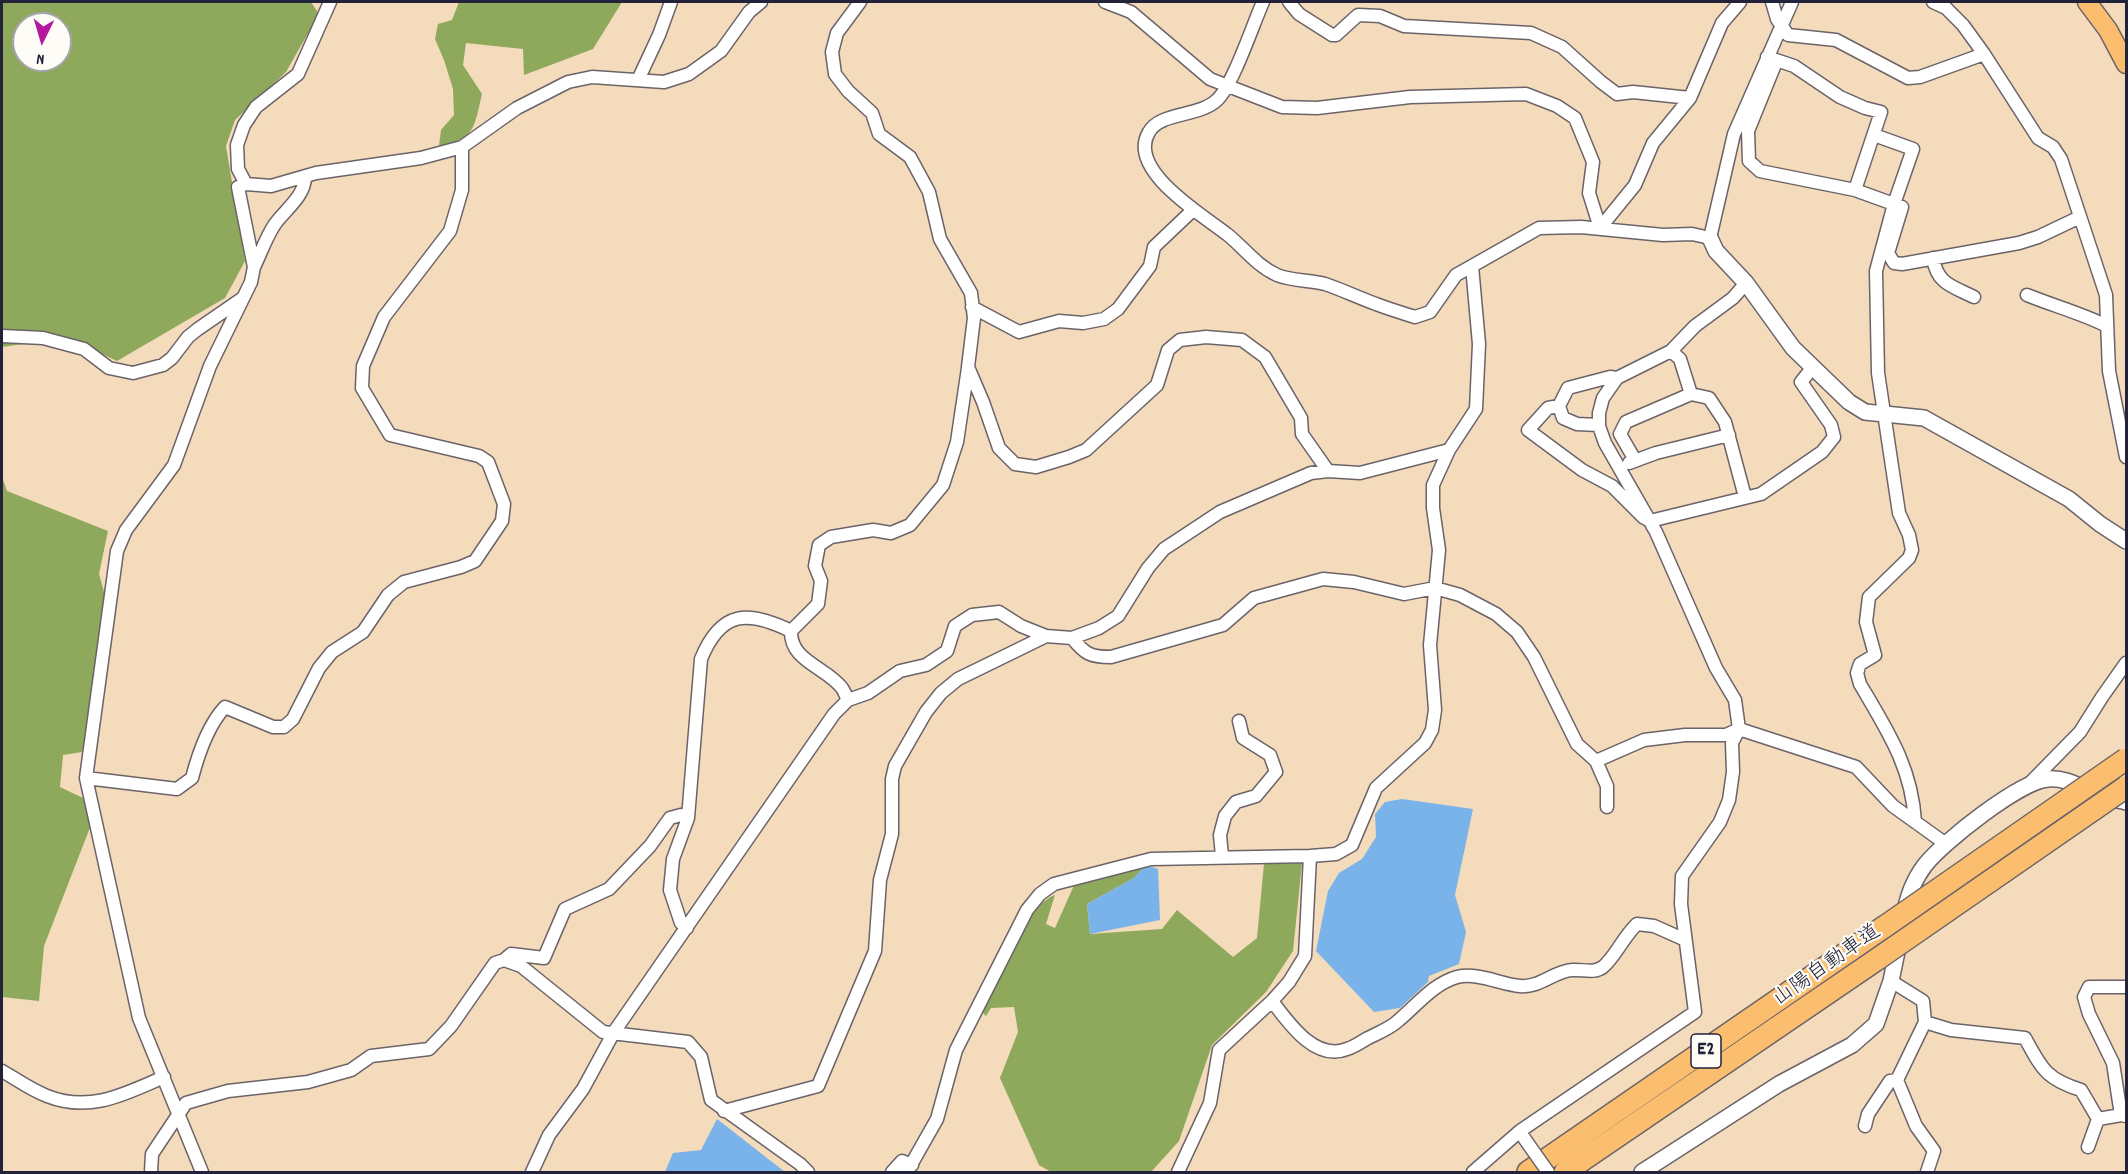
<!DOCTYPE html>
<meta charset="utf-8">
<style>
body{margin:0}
#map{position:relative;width:2128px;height:1174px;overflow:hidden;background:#f3dbbc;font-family:Dekko,sans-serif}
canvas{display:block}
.frame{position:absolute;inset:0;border:3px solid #22223b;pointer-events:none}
.north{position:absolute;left:12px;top:12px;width:60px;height:60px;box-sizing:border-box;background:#fdfcf7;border:2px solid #a5a5ac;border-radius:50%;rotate:185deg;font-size:16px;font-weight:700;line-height:24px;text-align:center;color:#22223b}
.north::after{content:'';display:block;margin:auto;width:21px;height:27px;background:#b5179e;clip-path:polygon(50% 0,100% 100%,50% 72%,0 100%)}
</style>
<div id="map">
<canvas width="2128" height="1174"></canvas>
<div class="frame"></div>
<div class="north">N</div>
</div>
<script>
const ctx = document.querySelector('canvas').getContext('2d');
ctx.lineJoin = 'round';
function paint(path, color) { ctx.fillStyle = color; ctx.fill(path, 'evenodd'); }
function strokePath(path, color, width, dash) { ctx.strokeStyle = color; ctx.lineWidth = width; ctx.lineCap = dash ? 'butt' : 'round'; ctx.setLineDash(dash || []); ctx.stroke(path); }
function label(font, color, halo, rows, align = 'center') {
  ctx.font = font + ' Dekko,"Klee One",sans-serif'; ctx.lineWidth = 4.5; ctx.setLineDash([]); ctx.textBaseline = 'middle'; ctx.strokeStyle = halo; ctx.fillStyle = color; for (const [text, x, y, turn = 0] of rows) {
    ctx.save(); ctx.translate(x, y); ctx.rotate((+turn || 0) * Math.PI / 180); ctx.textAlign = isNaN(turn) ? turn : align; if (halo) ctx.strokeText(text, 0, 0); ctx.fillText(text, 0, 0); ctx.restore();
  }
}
paint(new Path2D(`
 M2,2H311L319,14L286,72L235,120L226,146L245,261L225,298L117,361L68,338L2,347ZM24,24H60V60H24Z
 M459,2H622L593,49L524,75L523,49L466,43L463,65L482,94C474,127 476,139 439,146L441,130L454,115L453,89L444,60L435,39L438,24L452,20Z
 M2,477L7,491L108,531L99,574L110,613L99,686L82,752L63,755L60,787L83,798L91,825L44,946L39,1001L2,997Z
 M1302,863L1293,951L1266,992L1212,1045L1179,1141L1151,1172H1051L1039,1165L1000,1078L1018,1032L1014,1007L991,1008L986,1016L983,1013C997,985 1026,904 1055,895L1046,924L1055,928L1075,883L1146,865L1134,878L1087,904L1090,934L1162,929L1177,910L1233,957L1257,938L1264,864Z`), '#8ea95b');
paint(new Path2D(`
 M1402,799L1473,809L1455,895L1466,932L1459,964L1429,976L1428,982L1400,1008L1374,1012L1316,951L1328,891L1339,873L1362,859L1376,837L1375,814L1385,802Z
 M1146,865L1158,869L1160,920L1090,934L1087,904L1134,878Z
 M717,1119L785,1172H665L673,1153L701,1150Z`), '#79b3ea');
const minor = new Path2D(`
 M330,2L298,74L256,107L244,125L237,145L238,169L246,184L271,186L316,173L421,158L462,147L517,108L568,82L592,77L664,82L689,74L721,51L749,12L761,2
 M860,2L837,33L832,52L835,74L848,91L872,113L879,134L910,157L929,192L940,239L971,293L974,318L968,367L983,402L999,448L1015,464L1036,467L1069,457L1086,450L1157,385L1168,350L1180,340L1206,337L1242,340L1265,357L1301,418L1302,434L1328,471
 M1105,2L1131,12L1210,79L1282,107L1317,108L1410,97L1526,94L1557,106L1575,118L1593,162L1589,193L1600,228
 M1263,2C1253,24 1233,85 1217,100C1199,117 1160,112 1149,132C1126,170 1203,215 1228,235C1244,248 1257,266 1277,275C1291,281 1310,280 1325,284C1343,290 1359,298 1376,304C1389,309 1402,313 1415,317L1430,312L1456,275L1472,266
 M1289,2L1299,14L1332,35H1336L1358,15L1380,16L1404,26L1531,33L1562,47L1601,82L1617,94L1633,92L1690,98
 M1772,2L1777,19L1788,35L1836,40L1908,78L1920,77L1984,54
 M1933,2L1946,8L1963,25L1984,54L2038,138L2053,147L2061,159L2106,295L2109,371L2126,457
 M1767,57L1774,67L1748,131L1749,161L1760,171L1855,190L1902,207L1888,253L1894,263L1902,264L2019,243L2038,237L2080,217
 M1767,57L1794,66L1840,97L1865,108L1881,112L1855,190
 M638,80L659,35L671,2
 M1874,135L1913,149L1894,204L1876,271L1878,373L1899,513L1909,535L1912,550L1909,558L1869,597L1866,622L1875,655L1860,664L1857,673L1860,684C1887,730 1912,767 1915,822
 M1600,228L1635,185L1653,143L1690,98L1722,23L1740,2
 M1933,258C1937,284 1952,286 1974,297
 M254,267C261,253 266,237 275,224C285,210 305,196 305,177
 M1746,283L1733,298L1695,326L1671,351L1617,378L1603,398L1599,413V426L1605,443L1656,532L1716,668L1735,700L1739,729L1856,767L1893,806L1946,844
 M2027,295C2054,306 2081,313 2107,326
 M972,307L1019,332L1059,321L1083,323L1104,319L1118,309L1150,266L1154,247L1193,210
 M2,336L43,338L84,349L109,368L133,373L163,365L172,358L188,337L198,329L243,298
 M1671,351L1680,359L1691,394
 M1559,406L1548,408L1528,430L1582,470L1612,486L1643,517L1650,521L1761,494L1822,452L1834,437L1831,425L1801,382L1813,367
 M1599,425L1577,424L1563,418L1559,406L1568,388L1610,377L1617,378
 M1635,460L1620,434L1626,422L1691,394L1709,398L1725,422L1745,497
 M1629,463L1656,453L1729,435
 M791,631L818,604L821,581L815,566L819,545L831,537L873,530L891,533L910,525L943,485L957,442L968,368
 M1072,638C1085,654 1090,657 1111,657L1223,625L1254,598L1323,579L1354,582L1404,594L1435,588L1460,595L1496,614L1517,632L1534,657L1577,744L1596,761
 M86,778L177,789L192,778C198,755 208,725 225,707L273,727H284L293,719L319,668L332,652L363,632L388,595L404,582L461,567L475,561L502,521L504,504L488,462L479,456L390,435L362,388L363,366L384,317L450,231L462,190V147
 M2030,783L2080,732L2102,697L2126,663
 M1607,807V786L1596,761L1644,740L1685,735H1726L1739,729
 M1222,856L1220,835L1225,816L1236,802L1256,796L1276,772L1270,755L1243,738L1239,721
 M687,928L681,923L670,890L673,859L688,818L701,659C721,610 748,610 791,631C790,661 826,667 842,688C844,691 846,696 848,700
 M504,960L511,954L544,958L565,909L609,889L650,846L670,818L681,815L688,818
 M1891,981L1923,1001L1925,1022L1897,1080L1916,1126L1934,1151L1927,1172
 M1272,1001C1288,1022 1315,1062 1347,1049C1354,1047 1361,1042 1368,1038C1378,1033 1391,1028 1399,1020C1418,1004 1433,984 1457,977C1477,972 1500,984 1520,986C1540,988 1554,971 1572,970C1583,969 1593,974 1603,967C1615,957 1624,936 1637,924L1654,926L1681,938H1685
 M1925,1022L1951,1030L2025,1038C2042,1069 2046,1079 2081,1090L2098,1119L2121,1115
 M2,1071C16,1079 31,1090 47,1096C90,1113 125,1094 164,1077
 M724,1111L818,1086L875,951L880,880L892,834V779L895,766L926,712L941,693L958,679L1046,636
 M2126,1116L2121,1115L2113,1063L2089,1014L2084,997L2089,987H2126
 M1865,1126L1868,1114L1890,1081L1897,1080
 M2088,1147L2098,1119
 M151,1172L152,1154L186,1103L228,1091L308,1082L351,1070L371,1056L429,1049L451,1026L495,963L504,960L521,966L603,1032L688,1042L701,1057L711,1100L800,1164L808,1172
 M202,1172L139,1018L86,778L117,551L126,530L174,465L210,366L251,282L254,267L238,187L246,184
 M532,1172L549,1135L583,1089L614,1032L834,714L848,700L868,693L900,671L926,665L947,651L955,626L972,615L999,612L1021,626L1046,636L1072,638L1099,628L1118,616L1148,568L1164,549L1220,512L1311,473L1328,471L1360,473L1449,450
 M892,1172L902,1161L912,1165
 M907,1172L937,1119L956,1050L1027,910L1040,894L1054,884L1151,859L1310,856L1336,854L1352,845L1376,788L1425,743L1432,730L1435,710L1430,645L1439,550L1433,508V485L1449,450L1476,409L1479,344L1472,266L1539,228L1581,227L1663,235L1692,234L1710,238L1734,134L1792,2
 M1178,1172L1210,1103L1219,1050L1272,1001L1289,982L1305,956L1310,856
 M1473,1172L1520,1131L1695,1012L1681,904L1682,876L1720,822L1729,800L1733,772L1732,743L1739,729`);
const tertiary = new Path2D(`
 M1710,238L1716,251L1746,283L1793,348L1849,402L1865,412L1924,418L2069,499L2100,524L2126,541
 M1904,915C1908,896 1913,881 1925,865C1943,842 2020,781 2048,779C2069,777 2085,791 2104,797C2111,799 2119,800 2126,802
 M1642,1172L1779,1084L1852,1045L1876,1024L1891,981L1899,942`);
const primary = new Path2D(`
 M2087,2L2108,30L2126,64`);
const motorway = new Path2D(`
 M1528,1172L1884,927
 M1565,1172L1879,958`);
strokePath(minor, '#6b6368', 15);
strokePath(tertiary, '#6b6368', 18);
strokePath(primary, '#6b6368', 21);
strokePath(motorway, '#6b6368', 24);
strokePath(minor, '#fff', 12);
strokePath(tertiary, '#fff', 15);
strokePath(primary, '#fabe6e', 18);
strokePath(motorway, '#fabe6e', 21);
const minorBridge = new Path2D(`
 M1524,1138L1548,1172`);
const motorwayBridge = new Path2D(`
 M1884,927L2126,759
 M1879,958L2126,787`);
strokePath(minorBridge, '#6b6368', 15, []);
strokePath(motorwayBridge, '#6b6368', 24, []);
strokePath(minorBridge, '#fff', 12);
strokePath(motorwayBridge, '#fabe6e', 21);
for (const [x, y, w] of [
 [1706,1051,30]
]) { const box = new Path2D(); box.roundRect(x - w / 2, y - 17, w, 34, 4.5); ctx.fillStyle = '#fdfcf7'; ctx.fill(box); strokePath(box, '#22223b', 1.5); }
label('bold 20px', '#22223b', null, [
 ["E2",1706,1051]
]);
label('21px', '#22223b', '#fdfcf7', [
 ["山陽自動車道",1828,967,-35]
]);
</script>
